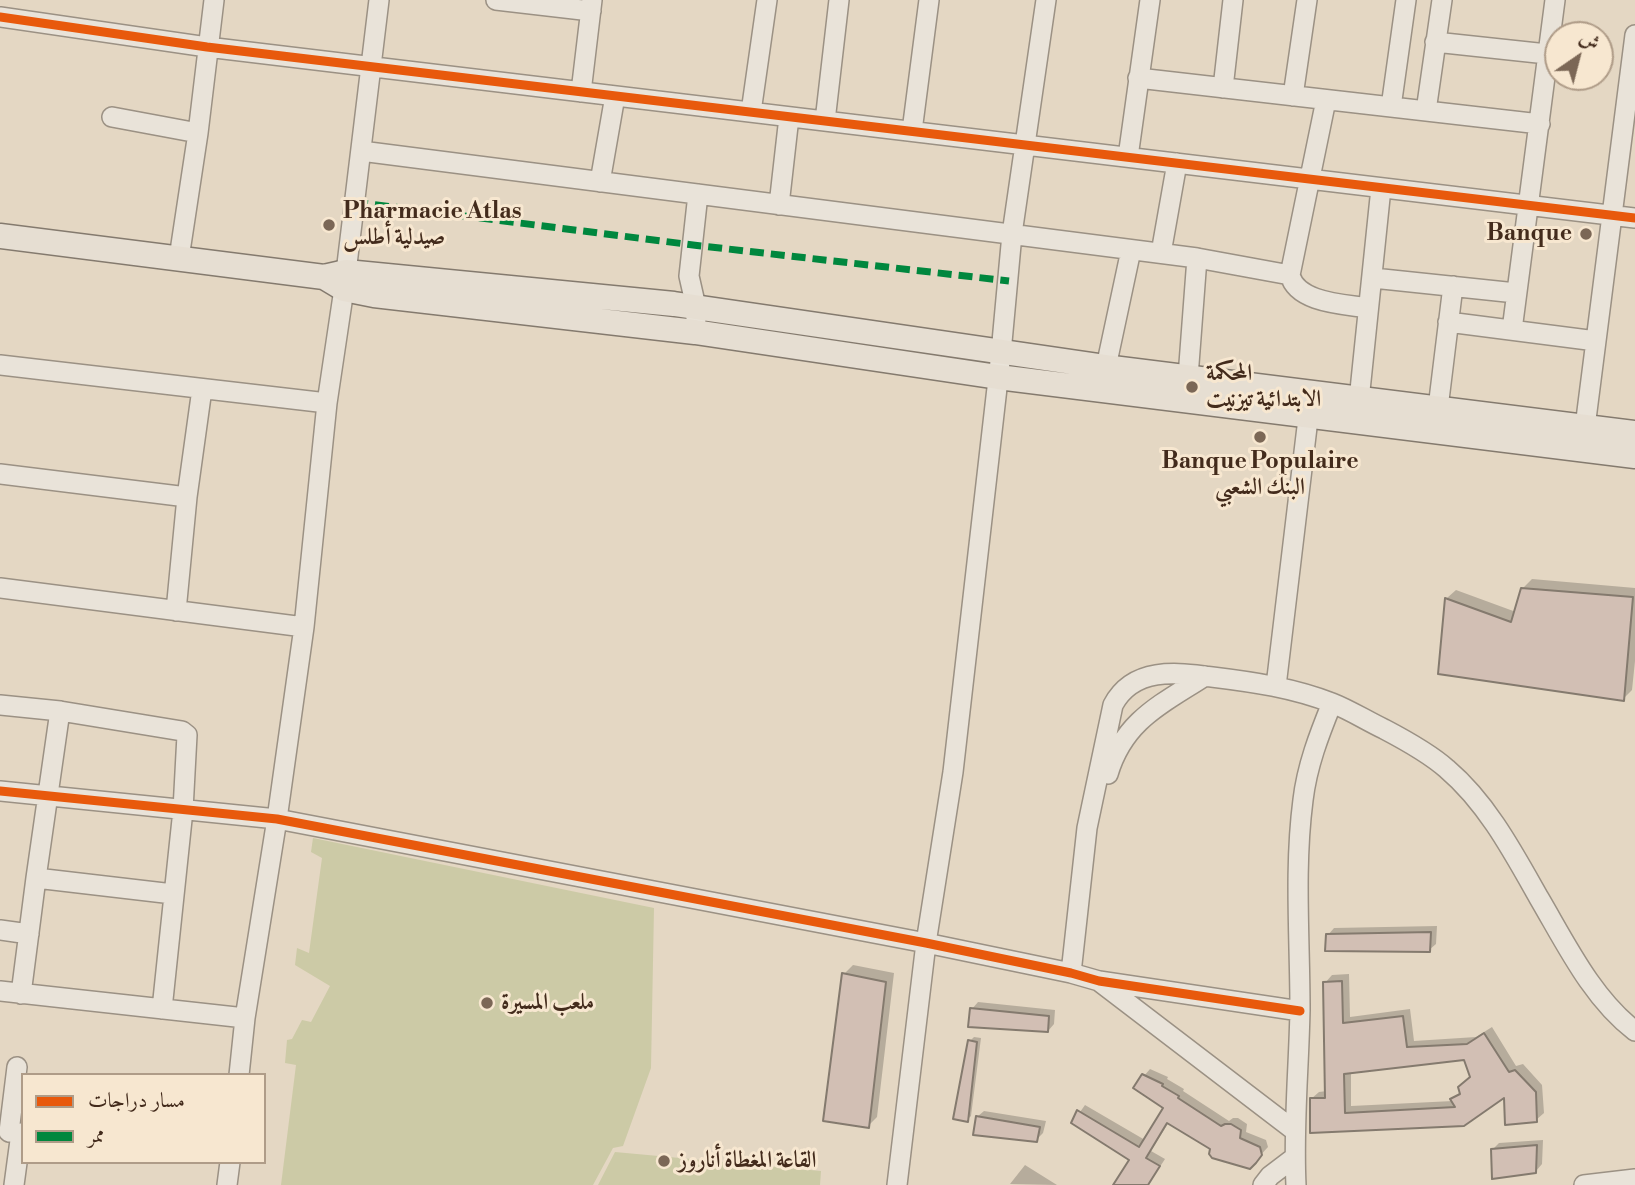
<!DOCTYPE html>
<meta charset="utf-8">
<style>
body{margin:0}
#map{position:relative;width:1635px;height:1185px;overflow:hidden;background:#e4d7c3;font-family:"Libre Bodoni",Amiri,serif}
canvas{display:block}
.legend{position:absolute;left:21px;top:1073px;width:245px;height:91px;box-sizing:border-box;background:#f7e7d0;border:2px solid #af9c88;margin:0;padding:9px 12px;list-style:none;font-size:21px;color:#432b1c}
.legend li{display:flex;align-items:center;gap:14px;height:35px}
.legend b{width:35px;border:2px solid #af9c88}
.north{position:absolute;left:1544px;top:21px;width:70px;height:70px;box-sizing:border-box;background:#f7e7d0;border:2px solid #af9c88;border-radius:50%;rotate:35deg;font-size:19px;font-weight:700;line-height:28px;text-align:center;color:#432b1c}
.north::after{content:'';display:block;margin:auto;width:24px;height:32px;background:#7b6756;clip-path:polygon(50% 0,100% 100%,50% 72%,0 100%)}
</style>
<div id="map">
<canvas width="1635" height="1185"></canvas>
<ul class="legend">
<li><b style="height:9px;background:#e8590c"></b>مسار دراجات</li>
<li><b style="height:9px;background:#00873e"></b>ممر</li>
</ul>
<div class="north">ش</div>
</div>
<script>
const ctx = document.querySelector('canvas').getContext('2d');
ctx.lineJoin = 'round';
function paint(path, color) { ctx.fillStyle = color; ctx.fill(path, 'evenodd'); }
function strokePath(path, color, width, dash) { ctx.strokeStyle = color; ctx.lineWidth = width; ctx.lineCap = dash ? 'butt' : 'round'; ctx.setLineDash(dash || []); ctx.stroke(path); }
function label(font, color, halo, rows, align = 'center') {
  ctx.font = font + ' "Libre Bodoni",Amiri,serif'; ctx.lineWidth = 6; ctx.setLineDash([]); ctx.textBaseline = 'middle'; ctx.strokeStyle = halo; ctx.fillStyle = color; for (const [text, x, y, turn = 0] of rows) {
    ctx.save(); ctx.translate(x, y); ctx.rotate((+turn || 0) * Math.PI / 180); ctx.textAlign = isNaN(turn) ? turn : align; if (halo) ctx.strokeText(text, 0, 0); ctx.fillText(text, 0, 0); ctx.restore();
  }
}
paint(new Path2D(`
 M313,838L654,908L651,1068L623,1146L613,1148L593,1185H281L296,1065L285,1063L287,1040L292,1039L302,1020L311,1022L330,986L295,965L297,948L309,953L322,858L311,852Z
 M615,1152L821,1171L820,1185H598Z`), '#cccaa6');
paint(new Path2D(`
 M1532,579L1635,588V661L1632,690L1623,699L1439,672L1447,598L1456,590L1516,612L1523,588Z
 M1437,926L1436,944L1429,950L1328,935L1334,928Z
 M853,965L894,973L877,1117L868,1126L844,974Z
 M1349,974L1350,1017L1410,1009L1414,1041L1476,1037L1492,1027L1516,1066L1523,1064L1542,1085L1544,1113L1536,1120L1506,1095L1464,1124L1312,1131L1311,1099L1319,1092L1327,1091L1325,983L1332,975ZM1465,1058L1471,1077L1453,1101L1351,1106V1071Z
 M978,1002L1055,1010L1054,1024L1048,1031L972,1009Z
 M974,1037L981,1038L971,1116L967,1120L970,1041Z
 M1150,1069L1168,1077L1167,1079L1184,1089L1183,1091L1229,1121L1233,1118H1238L1247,1124L1246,1132L1266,1140L1268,1147L1256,1160L1213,1148L1169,1122L1151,1151L1165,1159L1148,1185H1115L1131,1160L1073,1122L1085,1105L1145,1140L1165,1107L1144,1076Z
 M984,1111L1046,1121L1043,1133L1036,1140L977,1117Z
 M1543,1140L1542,1164L1536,1171L1493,1149L1499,1143Z
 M1025,1165L1057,1185L1010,1184Z`), '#0003');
const building = new Path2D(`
 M1521,588L1633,597L1624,701L1438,674L1445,598L1511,622Z
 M1431,932L1430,952L1325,951L1326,934Z
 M842,973L886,982L869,1128L823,1121Z
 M1342,981L1343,1023L1403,1016L1407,1047L1467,1044L1484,1033L1509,1072L1515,1070L1536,1092L1537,1122L1505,1125L1504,1098L1464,1126L1310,1133V1098H1325L1323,982ZM1464,1060L1470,1077L1458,1087L1460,1094L1450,1099L1455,1107L1345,1113L1344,1074Z
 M970,1008L1049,1016L1048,1032L968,1027Z
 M968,1040L977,1042L968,1122L953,1119Z
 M1142,1074L1163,1084L1162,1086L1179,1096L1178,1098L1221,1126L1225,1124H1231L1241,1130L1240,1138L1260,1147L1262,1155L1256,1163L1250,1169L1212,1158L1209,1154L1210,1149L1167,1123L1146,1158L1160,1166L1148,1185H1113L1129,1160L1071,1123L1077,1110L1139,1147L1163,1108L1133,1088Z
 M976,1116L1040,1127L1037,1142L973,1135Z
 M1537,1145L1536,1173L1492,1179L1491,1149Z`);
paint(building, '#d2bfb4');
strokePath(building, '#847a6e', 2);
const minor = new Path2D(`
 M496,0L591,11
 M0,17L207,47L1635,218
 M1435,42L1547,54
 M1138,78L1540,124
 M1223,88L1233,0
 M581,92L592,0
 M1293,96L1307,0
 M1391,107L1406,0
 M1426,111L1442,0
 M751,112L767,0
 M112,117L198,133
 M825,121L839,0
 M912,131L929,0
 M361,151L1197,258L1290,275C1297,303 1344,304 1368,308
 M1128,157L1150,0
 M600,182L615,96
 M779,205L789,117
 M1161,253L1177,163
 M179,258L198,133L214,0
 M1290,275L1326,100
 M1373,278L1516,293
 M696,320V307L689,276L698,194
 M1448,322L1596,341
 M1512,330L1555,0
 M0,365L327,403
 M1106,367L1131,250
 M1188,377L1197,258
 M1359,400L1381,188
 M1438,408L1453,286
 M1585,427L1635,35
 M0,474L187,497
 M0,588L304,627
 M176,611L187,497L202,389
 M1276,686L1310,402
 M0,705L60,711L182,731L187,735L183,810L162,1009
 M1108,774C1124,720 1162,704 1205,676
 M0,791L277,819L926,943L1071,973L1099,981L1300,1011
 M36,878L173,894
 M0,930L29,934
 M1071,973L1087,828L1113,705C1133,667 1176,672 1212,677C1253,682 1294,688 1332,703C1350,710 1367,721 1384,729C1405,740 1429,753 1447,769C1487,803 1513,852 1539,898C1566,944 1592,998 1635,1031
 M1100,982L1295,1131
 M0,991L245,1018
 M21,994L36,878L60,711
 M239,1075L245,1018L277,819L304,627L327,403L344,289L379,0
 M9,1132L17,1067
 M14,1185L21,1133
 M227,1185L230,1162
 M897,1185L926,943L953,772L1001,353L1012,234L1046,0
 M1263,1185L1270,1176L1295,1157
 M1296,1185C1293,1126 1299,1067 1300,1009C1300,939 1294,869 1303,800C1307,766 1319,735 1332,703
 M1584,1185L1635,1179`);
const major = new Path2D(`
 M0,236L324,277L346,272L674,304L1106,367L1635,433
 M324,277L344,289L374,295L695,332L998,377L1635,456`);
strokePath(minor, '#9b9184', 22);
strokePath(major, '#847a6e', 27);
strokePath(minor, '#e9e3d9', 19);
strokePath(major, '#e6ded2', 24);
strokePath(new Path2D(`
 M354,202L693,245L1009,281`), '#00873e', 7, [14, 7]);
strokePath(new Path2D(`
 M0,17L207,47L1635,218
 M0,791L277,819L926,943L1071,973L1099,981L1300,1011`), '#e8590c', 9);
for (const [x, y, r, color] of [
 [329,225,7,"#7b6756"],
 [1586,234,7,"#7b6756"],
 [1192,387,7,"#7b6756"],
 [1260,437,7,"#7b6756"],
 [487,1003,7,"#7b6756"],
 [664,1161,7,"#7b6756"]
]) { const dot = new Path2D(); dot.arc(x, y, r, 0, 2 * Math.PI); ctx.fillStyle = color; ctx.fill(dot); strokePath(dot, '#f7e7d0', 2.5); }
label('bold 23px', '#432b1c', '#f7e7d0', [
 ["Pharmacie Atlas",343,212],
 ["صيدلية أطلس",343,238],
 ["Banque",1572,234,"right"],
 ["المحكمة",1206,374],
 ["الابتدائية تيزنيت",1206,400],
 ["Banque Populaire",1260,462,"center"],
 ["البنك الشعبي",1260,488,"center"],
 ["ملعب المسيرة",501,1003],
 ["القاعة المغطاة أناروز",678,1161]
], 'left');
</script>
